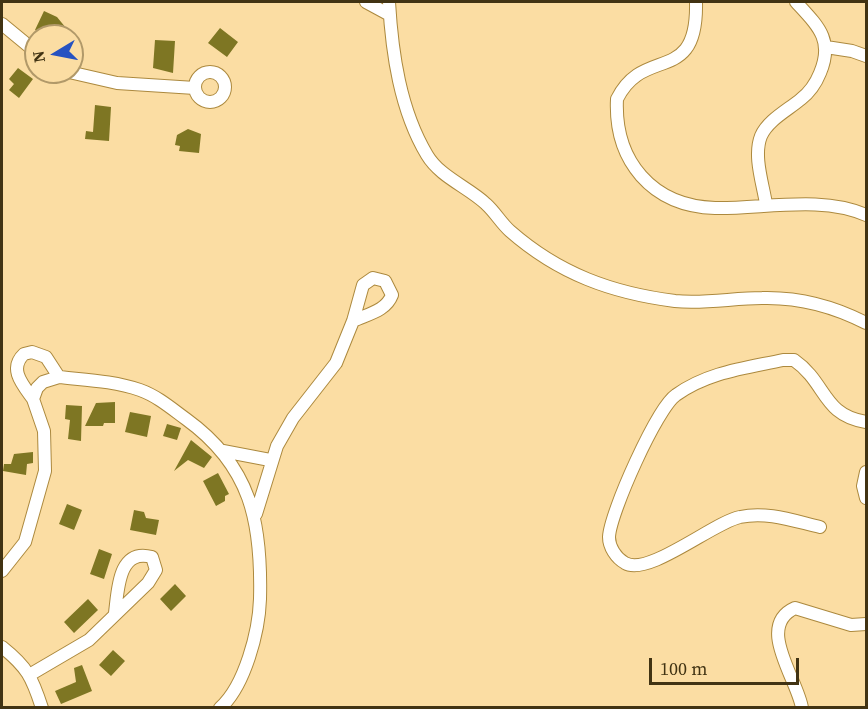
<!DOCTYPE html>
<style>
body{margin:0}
#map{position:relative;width:868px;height:709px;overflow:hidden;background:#fbdda3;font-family:"Source Serif 4",serif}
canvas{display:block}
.frame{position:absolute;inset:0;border:3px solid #413313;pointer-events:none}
.north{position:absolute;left:24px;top:24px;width:60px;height:60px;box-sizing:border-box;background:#fbdda3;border:2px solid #b19969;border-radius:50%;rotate:260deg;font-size:16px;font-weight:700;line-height:24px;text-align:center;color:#413313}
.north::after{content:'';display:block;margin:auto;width:21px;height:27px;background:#2652c1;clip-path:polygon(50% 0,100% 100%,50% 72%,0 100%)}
.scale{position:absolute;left:649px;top:658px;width:150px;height:27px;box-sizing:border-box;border:3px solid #413313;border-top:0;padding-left:8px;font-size:18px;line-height:21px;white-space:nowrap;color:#413313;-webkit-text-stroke:4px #fbdda3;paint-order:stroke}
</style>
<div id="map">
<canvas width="868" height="709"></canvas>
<div class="frame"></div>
<div class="north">N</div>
<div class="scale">100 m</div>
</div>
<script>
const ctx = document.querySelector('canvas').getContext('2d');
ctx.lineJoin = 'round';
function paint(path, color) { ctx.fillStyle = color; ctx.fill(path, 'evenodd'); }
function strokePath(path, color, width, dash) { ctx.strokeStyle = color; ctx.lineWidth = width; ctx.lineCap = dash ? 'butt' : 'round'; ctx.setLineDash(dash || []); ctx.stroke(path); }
paint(new Path2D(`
 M44,11L57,17L66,28L62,36H47L35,30Z
 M220,28L238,42L227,57L208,43Z
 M155,40L175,41L173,73L153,68Z
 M18,68L33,79L19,98L9,90L14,84L9,79Z
 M95,105L111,107L109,141L85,139L86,131L93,132Z
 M188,129L201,134L199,153L179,151L180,146L175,145L177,135Z
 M115,402V423H104L103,426H85L96,403Z
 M66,405L82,406L81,441L68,439L70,420L65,419Z
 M130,412L151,416L147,437L125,432Z
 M167,424L181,428L177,440L163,436Z
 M191,440L212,457L204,468L188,460L174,471Z
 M33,452V463L27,464L26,475L3,471L4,464H11L14,454Z
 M218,473L229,494L225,496V501L216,506L203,481Z
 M67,504L82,510L74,530L59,524Z
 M134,510L144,512L146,518L159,520L156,535L130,530Z
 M99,549L112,554L104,579L90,574Z
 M175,584L186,596L171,611L160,599Z
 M88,599L98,610L74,633L64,622Z
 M113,650L125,661L111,676L99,665Z
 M82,665L92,691L61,704L55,691L76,682L74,668Z`), '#7e7623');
const street = new Path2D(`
 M366,2L390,15
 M389,2C392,53 400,110 427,155C440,177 468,187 486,204C495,212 501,223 510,231C559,274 612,293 675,301C705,304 733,298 762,298C800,297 833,306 866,323
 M696,2C698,87 644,44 617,99C614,161 652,206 715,208C762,209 822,195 866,215
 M2,24L36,52
 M826,47L852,51L866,56
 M195 87a15 15 0 1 1 30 0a15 15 0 1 1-30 0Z
 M69,72L117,83L195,88
 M766,204C763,184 753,156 761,136C768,120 788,110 801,99C810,92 816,83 820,73C834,40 818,26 796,2
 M33,399C23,385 8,369 24,354L32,352L46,357L59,377
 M223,451L270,460
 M866,472L863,486L866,498
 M256,514L277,446L293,418L336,363L353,321L363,285L373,278L385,281L392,295C386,311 368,314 353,321
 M820,527C794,521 767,511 740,517C714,522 648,577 625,563C616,558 609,547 609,537C610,513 657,408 676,395C708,372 746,368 783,360H794C827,383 822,415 866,422
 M2,571L25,542L45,471L44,431L33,399L37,388L43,382L59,377C86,380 114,381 140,390C157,396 171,408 186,419C251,466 262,522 260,599C259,631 245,686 220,708
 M2,647C27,667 32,677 42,708
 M31,674L89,640L148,583L156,570L152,557C118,548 118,590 115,613
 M802,708C798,680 755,626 795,608L851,625L866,624`);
strokePath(street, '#ac893e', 14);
strokePath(street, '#fff', 12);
</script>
